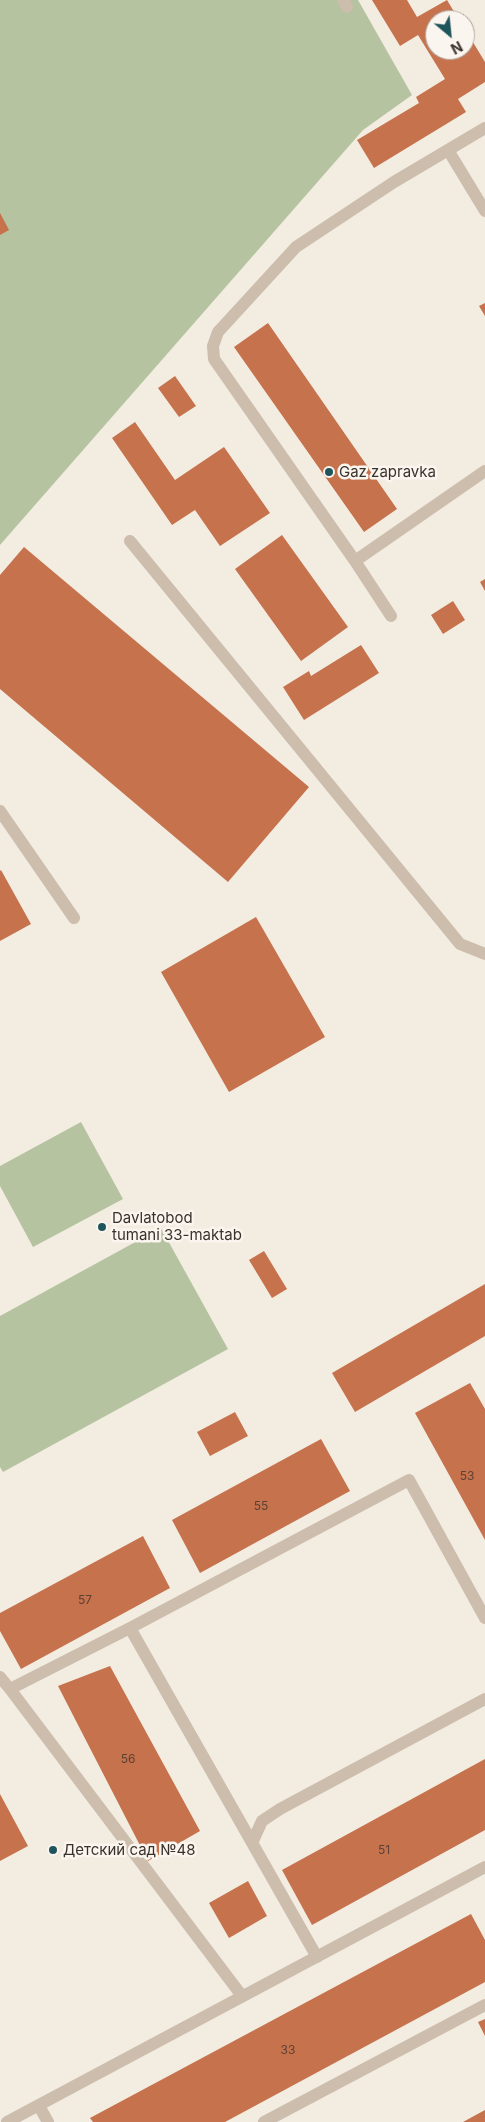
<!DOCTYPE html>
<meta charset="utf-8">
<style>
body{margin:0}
#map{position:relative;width:485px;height:2122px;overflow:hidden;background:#f3ece1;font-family:Inter,sans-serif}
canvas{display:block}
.north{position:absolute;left:425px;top:10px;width:50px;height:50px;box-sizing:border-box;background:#faf5ee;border:1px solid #ada7a0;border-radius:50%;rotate:152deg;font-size:14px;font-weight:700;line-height:20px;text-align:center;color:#3a312b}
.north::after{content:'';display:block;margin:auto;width:18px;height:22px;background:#20545c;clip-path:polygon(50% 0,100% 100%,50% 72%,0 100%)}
</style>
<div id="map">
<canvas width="485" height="2122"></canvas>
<div class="north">N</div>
</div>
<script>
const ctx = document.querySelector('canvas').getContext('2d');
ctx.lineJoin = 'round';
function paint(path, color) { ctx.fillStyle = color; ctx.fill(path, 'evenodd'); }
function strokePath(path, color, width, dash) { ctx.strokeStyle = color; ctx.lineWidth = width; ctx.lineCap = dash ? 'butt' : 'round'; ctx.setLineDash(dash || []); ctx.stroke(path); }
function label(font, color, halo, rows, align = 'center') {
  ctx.font = font + ' Inter,sans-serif'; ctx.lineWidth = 5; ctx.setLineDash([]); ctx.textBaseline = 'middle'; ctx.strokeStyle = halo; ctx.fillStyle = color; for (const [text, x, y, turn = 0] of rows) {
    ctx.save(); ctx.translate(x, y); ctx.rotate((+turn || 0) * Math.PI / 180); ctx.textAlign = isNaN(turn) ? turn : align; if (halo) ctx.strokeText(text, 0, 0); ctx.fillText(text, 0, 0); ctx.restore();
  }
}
paint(new Path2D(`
 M0,0H358L412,95L363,130L0,545Z
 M81,1122L123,1199L33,1247L0,1186V1166Z
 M161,1228L228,1349L3,1472L0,1467V1316Z`), '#b5c3a0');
paint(new Path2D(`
 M372,0H407L417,17L447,0L459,20H435V50H465V29L485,62V82L458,99L466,112L374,168L357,140L419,103L416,97L445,79L418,35L400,46Z
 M0,213L9,230L0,235Z
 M485,303V316L479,306Z
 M268,323L397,509L364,532L234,347Z
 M175,376L196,406L179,417L158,388Z
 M135,422L175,480L224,447L270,513L220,546L195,510L172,525L112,438Z
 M282,535L348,627L301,661L235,569Z
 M24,547L309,787L228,882L0,689V575Z
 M485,579V591L480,582Z
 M453,601L465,620L443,634L431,615Z
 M361,645L379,673L304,720L283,687L309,671L311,676Z
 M1,870L31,924L0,941V871Z
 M256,917L325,1037L229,1092L161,972Z
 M264,1251L287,1289L272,1298L249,1260Z
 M485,1284V1336L355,1412L332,1373Z
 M470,1383L485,1409V1540L415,1413Z
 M235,1412L248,1436L210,1456L197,1432Z
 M321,1439L350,1491L200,1573L172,1520Z
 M143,1536L170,1588L21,1669L0,1631V1613Z
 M110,1666L200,1831L148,1861L58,1686Z
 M485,1759V1830L312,1925L282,1870Z
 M0,1794L28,1846L0,1861Z
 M248,1881L267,1916L229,1938L209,1903Z
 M471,1914L485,1940V1982L225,2122H93L90,2118Z
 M485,2019V2036L478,2022Z
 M485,2110V2122H463Z`), '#c5724d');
strokePath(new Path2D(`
 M343,0L347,7
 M485,128L448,150L485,211
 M130,541L460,944L485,954
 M355,561L214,359L213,346L218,332L296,247L394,182L448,150
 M391,616L355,561L485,471
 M0,811L74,918
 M130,1628L317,1957
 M0,1677L10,1689
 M252,1843L262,1821L280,1809L485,1699
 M242,1996L10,1689L130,1628L409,1480L485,1618
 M39,2106L48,2122
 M7,2122L485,1867
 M264,2122L485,2005`), '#ccbdac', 12);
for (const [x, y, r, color] of [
 [329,472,5,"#20545c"],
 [102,1227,5,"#20545c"],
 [53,1850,5,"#20545c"]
]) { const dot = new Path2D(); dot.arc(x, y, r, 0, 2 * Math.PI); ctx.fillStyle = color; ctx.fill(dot); strokePath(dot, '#faf5ee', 2); }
label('12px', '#5d4134', null, [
 ["53",467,1476],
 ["55",261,1506],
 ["57",85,1600],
 ["56",128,1759],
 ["51",384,1850],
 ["33",288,2050]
]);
label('15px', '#3a312b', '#faf5ee', [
 ["Gaz zapravka",339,472],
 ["Davlatobod",112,1218],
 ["tumani 33-maktab",112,1235],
 ["Детский сад №48",63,1850]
], 'left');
</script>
